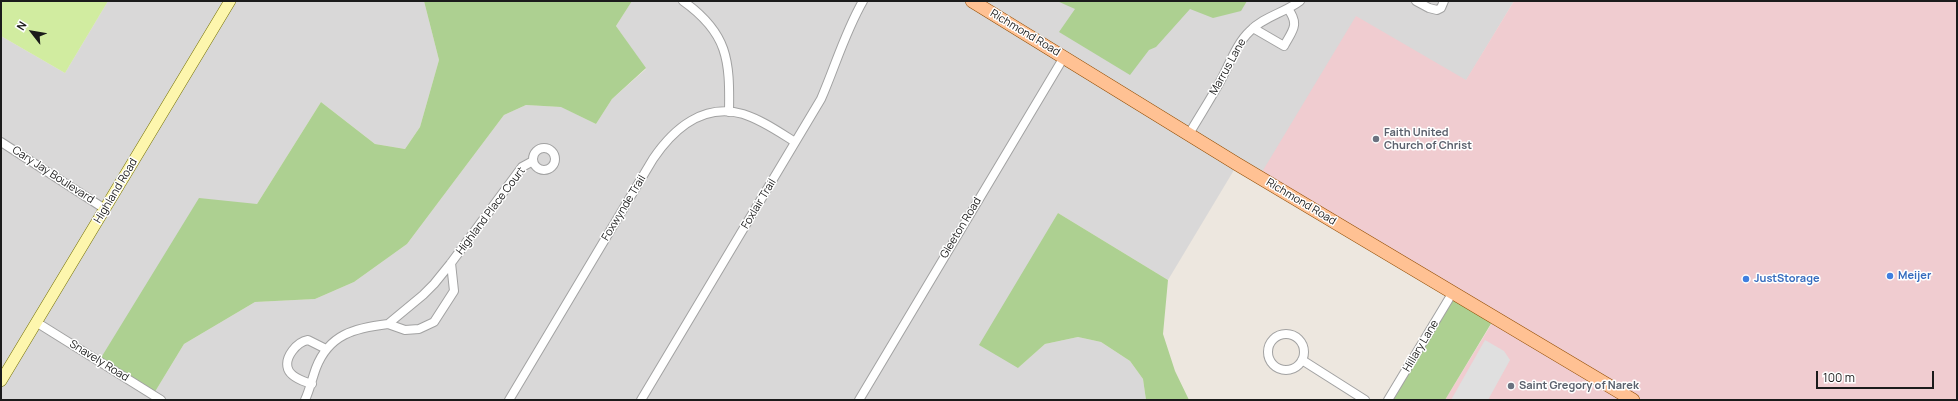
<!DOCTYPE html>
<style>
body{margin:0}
#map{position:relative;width:1958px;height:401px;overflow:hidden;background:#ede7df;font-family:Manrope,sans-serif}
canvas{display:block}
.frame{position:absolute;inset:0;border:2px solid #1b1b1b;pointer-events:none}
.north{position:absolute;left:12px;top:12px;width:40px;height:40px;-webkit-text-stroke:3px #fff;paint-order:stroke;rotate:301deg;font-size:11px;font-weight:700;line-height:16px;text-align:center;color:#1b1b1b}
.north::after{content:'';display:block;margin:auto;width:14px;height:18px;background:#1b1b1b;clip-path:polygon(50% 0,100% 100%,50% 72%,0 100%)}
.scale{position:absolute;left:1816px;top:371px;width:118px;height:18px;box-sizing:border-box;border:2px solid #1b1b1b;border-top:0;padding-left:5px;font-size:12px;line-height:14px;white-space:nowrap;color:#1b1b1b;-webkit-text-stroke:3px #fff;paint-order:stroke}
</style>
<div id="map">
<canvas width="1958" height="401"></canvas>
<div class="frame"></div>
<div class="north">N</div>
<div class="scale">100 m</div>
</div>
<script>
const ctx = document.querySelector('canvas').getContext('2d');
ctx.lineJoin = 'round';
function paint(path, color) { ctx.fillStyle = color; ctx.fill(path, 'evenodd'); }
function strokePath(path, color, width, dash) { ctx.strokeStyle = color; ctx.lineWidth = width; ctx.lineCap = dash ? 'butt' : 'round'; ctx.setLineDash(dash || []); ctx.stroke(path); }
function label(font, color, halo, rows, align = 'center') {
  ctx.font = font + ' Manrope,sans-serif'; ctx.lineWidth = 3; ctx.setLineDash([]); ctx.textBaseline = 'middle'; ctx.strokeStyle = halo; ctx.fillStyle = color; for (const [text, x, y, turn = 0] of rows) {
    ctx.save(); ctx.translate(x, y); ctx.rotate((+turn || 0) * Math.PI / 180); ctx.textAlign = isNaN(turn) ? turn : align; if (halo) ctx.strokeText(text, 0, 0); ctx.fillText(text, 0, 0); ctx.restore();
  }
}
paint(new Path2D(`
 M108,1H424L439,60L420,127L405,149L375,144L321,102L257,204L153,395L184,344L255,302L315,299L354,282L407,244L504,115L526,105L562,107L596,124L612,99L646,69L616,26L632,1H1514L1466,81L1259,177L1237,165L1168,280L1058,213L1018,368L1045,344L1078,337L1101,342L1130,361L1143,379L1146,400H1V36L65,73Z`), '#d9d8d8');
paint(new Path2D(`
 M1514,1H1957V400H1445L1495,318L1259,177L1356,16L1466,80Z`), '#f0ccd0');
paint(new Path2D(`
 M1,1H108L65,73L1,36Z`), '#d1eca0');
paint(new Path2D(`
 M424,1H632L616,26L646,68L612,99L596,124L561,107L526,105L504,115L407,244L354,282L315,299L255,302L184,344L153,395L99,361L199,198L257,204L321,102L375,144L405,149L420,127L439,60Z
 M1057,1H1247L1241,11L1213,18L1190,9L1156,47L1149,50L1130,75L1059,32L1075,9Z
 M1058,213L1168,280L1163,334L1175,371L1189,400H1146L1143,379L1130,361L1101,342L1078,337L1045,344L1018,368L979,345Z
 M1453,292L1495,317L1445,400H1388Z`), '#add091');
paint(new Path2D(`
 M1485,340L1504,351L1510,360L1488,400H1451Z`), '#dfdfdf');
const street = new Path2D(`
 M683,1C728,33 730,60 729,112
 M1416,1L1429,8L1437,10L1441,8L1444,1
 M1253,28L1284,46C1292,31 1300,25 1288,9
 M1189,134C1200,115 1212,97 1222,78C1230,63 1237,43 1250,31C1263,17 1284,13 1300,1
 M1,142L105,209
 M533 159a11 11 0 1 1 22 0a11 11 0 1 1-22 0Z
 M451,263L454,291L434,322L419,329L405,330L388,324L423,295L434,284L451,263L522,167L533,161
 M36,322L161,400
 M1268 352a18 18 0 1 1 36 0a18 18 0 1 1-36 0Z
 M1302,360L1365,400
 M312,384C305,382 291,377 288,369C284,357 297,342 308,340L326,349
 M305,400C310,389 312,379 316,368C329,334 355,328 388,324
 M509,400L653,159C674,128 704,103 743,114C762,120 779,132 795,142
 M641,400L821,99C835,67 845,32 863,1
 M859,400L1064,57
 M1388,400L1453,292`);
const secondary = new Path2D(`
 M1,381L230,1`);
const primary = new Path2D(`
 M972,1L1237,164L1633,400`);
strokePath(street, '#a2a2a2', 10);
strokePath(secondary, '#747000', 12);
strokePath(primary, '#924c00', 14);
strokePath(street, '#fff', 8);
strokePath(secondary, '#fdf6ad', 11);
strokePath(primary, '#ffc193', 13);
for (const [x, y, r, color] of [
 [1376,139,4,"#6b7280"],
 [1890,276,4,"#3f7fe0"],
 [1746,279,4,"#3f7fe0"],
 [1511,386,4,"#6b7280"]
]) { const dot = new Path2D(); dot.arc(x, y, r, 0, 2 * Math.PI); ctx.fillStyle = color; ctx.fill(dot); strokePath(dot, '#fff', 1.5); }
label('11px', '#1b1b1b', '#fff', [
 ["Richmond Road",1025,33,31],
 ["Marrus Lane",1228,67,-61],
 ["Cary Jay Boulevard",53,175,33],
 ["Highland Road",116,191,-59],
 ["Richmond Road",1301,202,31],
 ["Foxlair Trail",759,204,-59],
 ["Foxwynde Trail",624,208,-59],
 ["Highland Place Court",491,211,-53],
 ["Gleeton Road",961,228,-59],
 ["Hillary Lane",1421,346,-59],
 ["Snavely Road",99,361,32]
]);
label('bold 11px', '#5b616d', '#fff', [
 ["Faith United",1384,133],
 ["Church of Christ",1384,146],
 ["Saint Gregory of Narek",1519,386]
], 'left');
label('bold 11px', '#366cbe', '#fff', [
 ["Meijer",1898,276],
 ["JustStorage",1754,279]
], 'left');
</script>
